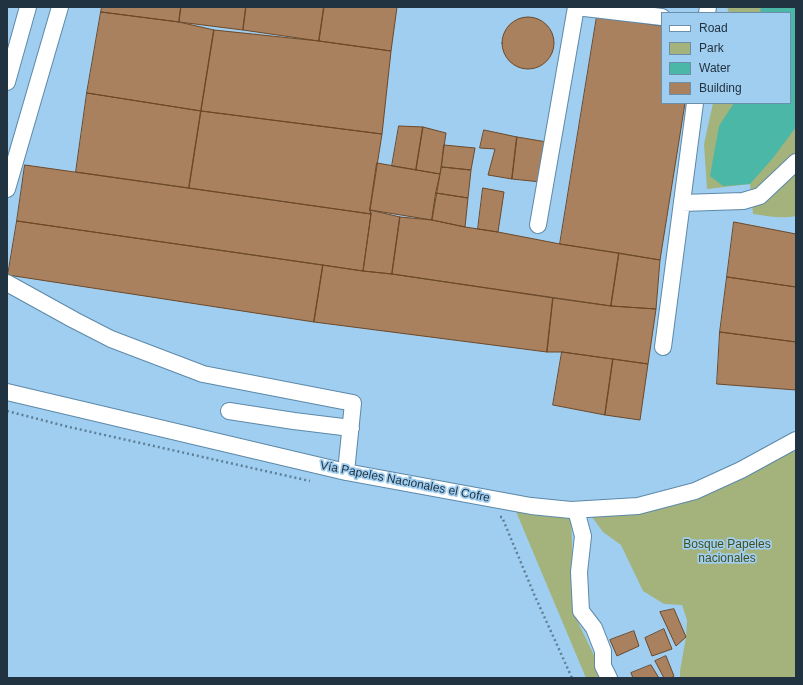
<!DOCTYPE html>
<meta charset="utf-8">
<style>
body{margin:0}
#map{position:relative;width:803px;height:685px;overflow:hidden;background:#a0cef0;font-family:Arial,sans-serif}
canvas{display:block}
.frame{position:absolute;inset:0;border:8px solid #213341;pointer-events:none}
.legend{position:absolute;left:661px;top:12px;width:130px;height:92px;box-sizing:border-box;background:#a0cef0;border:1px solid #6d90aa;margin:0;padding:5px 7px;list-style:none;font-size:12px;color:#213341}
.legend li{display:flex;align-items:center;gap:8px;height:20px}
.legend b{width:20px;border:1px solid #6d90aa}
</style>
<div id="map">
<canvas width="803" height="685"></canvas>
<div class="frame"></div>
<ul class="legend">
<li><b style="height:5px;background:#fff"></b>Road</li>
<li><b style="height:11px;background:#a3b37b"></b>Park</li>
<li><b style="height:11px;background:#4bb7a6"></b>Water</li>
<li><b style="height:11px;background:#a9815f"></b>Building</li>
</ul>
</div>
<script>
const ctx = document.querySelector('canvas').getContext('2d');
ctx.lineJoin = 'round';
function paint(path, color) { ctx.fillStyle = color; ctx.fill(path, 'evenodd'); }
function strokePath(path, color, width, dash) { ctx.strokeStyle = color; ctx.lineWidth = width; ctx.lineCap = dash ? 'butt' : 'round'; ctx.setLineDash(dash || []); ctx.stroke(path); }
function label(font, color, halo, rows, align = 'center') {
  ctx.font = font + ' Arial,sans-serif'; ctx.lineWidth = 3.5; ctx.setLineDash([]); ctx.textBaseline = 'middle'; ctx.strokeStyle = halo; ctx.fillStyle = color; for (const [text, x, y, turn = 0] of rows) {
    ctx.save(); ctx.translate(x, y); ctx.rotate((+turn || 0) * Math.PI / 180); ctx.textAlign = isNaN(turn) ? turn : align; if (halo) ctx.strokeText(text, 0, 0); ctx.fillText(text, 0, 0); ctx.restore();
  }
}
paint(new Path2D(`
 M727,7H796V216C783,219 767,216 753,214L750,184L707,189L704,144L713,103H790V13H729Z
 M796,440V678H680V671L686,637L687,620L682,605L664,604L643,591L621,545L603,532L586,509L638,506Z
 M512,502L571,510L574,614L605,678H586Z`), '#a3b37b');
paint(new Path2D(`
 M761,7H796V127L773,158L750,184L723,186L710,176L719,126L734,103H790V13H760Z`), '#4bb7a6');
const building = new Path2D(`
 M102,7H181L179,22L101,12Z
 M181,7H246L243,30L179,22Z
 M246,7H324L319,41L243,30Z
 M324,7H397L391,51L319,41Z
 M101,12L179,22L214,30L201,111L87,93Z
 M597,16L662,26V103H685L660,260L560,244Z
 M502 43a26 26 0 1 1 52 0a26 26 0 1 1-52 0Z
 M214,30L319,41L391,51L382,134L201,111Z
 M87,93L201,111L189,188L76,172Z
 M201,111L382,134L370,210L371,214L189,188Z
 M399,126L423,127L416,170L392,166Z
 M423,127L446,133L440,174L416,170Z
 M484,130L517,137L512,179L488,175L495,149L480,148Z
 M517,137L547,142L541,182L512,179Z
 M444,145L475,148L471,170L442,167Z
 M377,163L440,174L432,220L370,210Z
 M25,165L371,214L363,271L17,221Z
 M442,167L471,170L468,198L436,193Z
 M483,188L504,192L498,232L478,229Z
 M436,193L468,198L465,227L432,220Z
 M370,210L400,217L392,274L363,271L371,214Z
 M400,217L432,220L465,227L498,232L560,244L619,253L611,306L392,274Z
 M17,221L323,265L314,322L8,275Z
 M734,222L796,234V287L727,277Z
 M619,253L660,260L656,309L611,306Z
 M323,265L363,271L392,274L553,298L547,352L314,322Z
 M727,277L796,287V342L720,332Z
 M553,298L611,306L656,309L648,364L562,352H547Z
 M720,332L796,342V390L717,384Z
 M562,352L613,359L605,415L553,405Z
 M613,359L648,364L640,420L605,415Z
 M674,609L686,637L676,646L660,612Z
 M664,629L672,649L652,656L645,638Z
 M634,631L639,646L617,656L610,640Z
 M666,656L674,676L671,678H664L655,661Z
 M651,665L659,678H633L631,673Z`);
paint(building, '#a9815f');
strokePath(building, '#6c4828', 1);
const minor = new Path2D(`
 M576,7L662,17
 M707,13L708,7
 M7,82L28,7
 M7,189L60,7
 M682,203L743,201L760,196L796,162
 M538,225L576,7
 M7,283L74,320L111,339L203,374L353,403L346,472
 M663,347L695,103
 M7,392L346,472L531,506L571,510L638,506L695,491L741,470L796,440
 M229,411L294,421L351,428
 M576,510L583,536L579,572L581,611L594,628L603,651V666L609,678`);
strokePath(minor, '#5d89a8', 18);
strokePath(new Path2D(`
 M7,411L69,427L310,481
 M500,517H502L534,594L572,678`), '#5f7f97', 2.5, [2, 3]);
strokePath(minor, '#fff', 16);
label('12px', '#213341', '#a0cef0', [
 ["Vía Papeles Nacionales el Cofre",405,482,11]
]);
label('12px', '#44501a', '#a0cef0', [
 ["Bosque Papeles",727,545],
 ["nacionales",727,559]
]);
</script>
